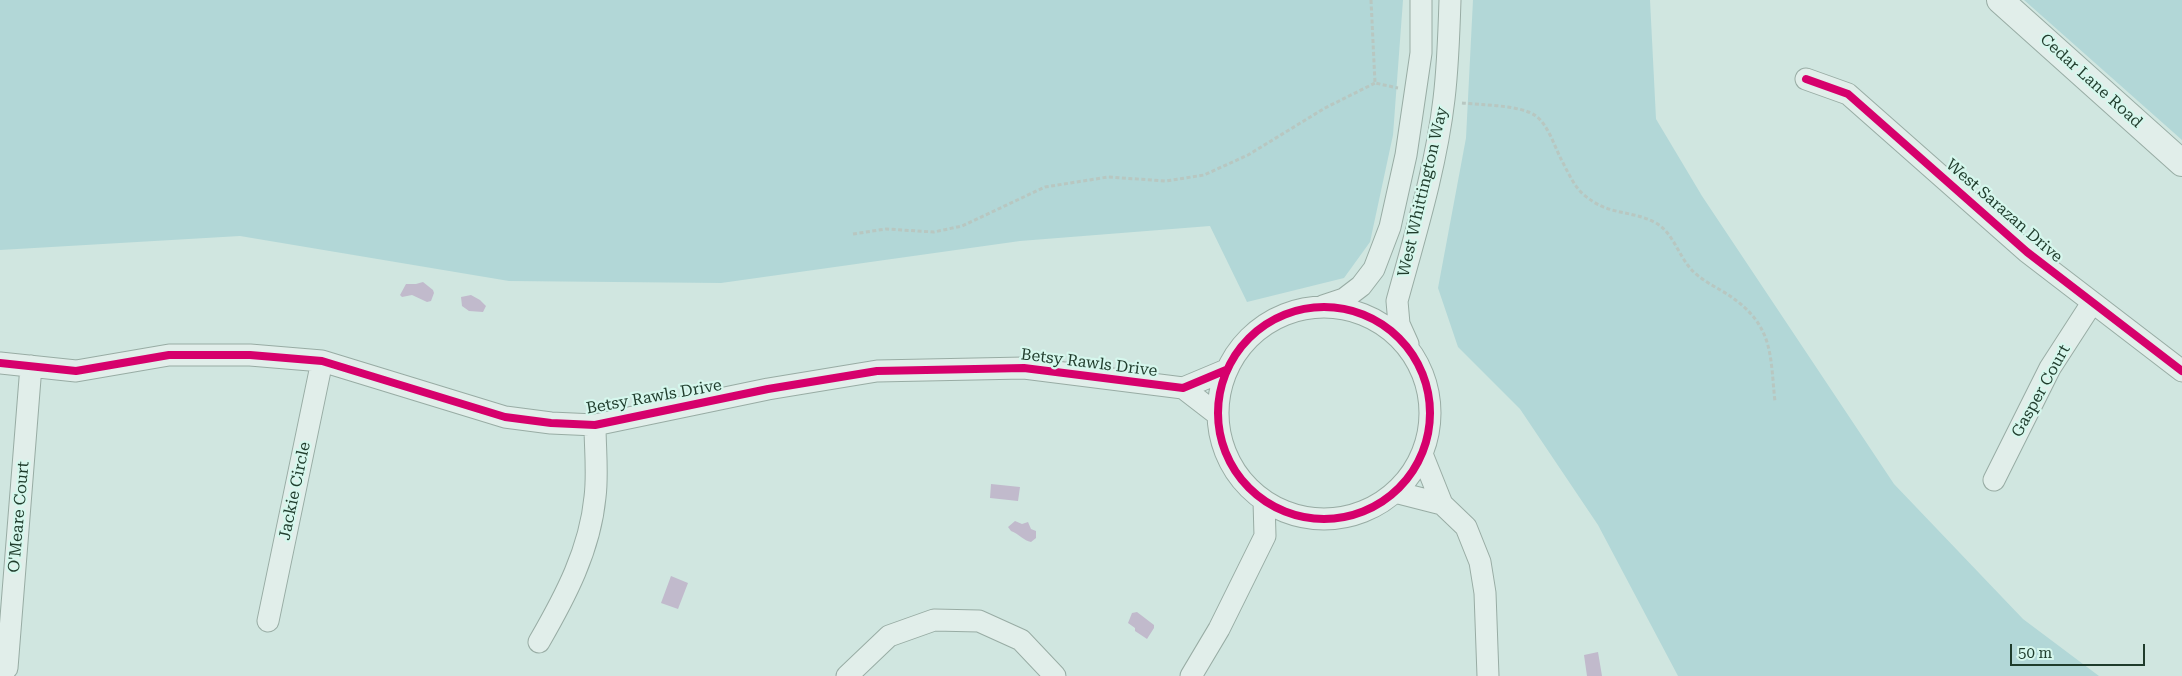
<!DOCTYPE html>
<style>
body{margin:0}
#map{position:relative;width:2182px;height:676px;overflow:hidden;background:#d0e6e0;font-family:"Roboto Serif",serif}
canvas{display:block}
.scale{position:absolute;left:2010px;top:644px;width:135px;height:22px;box-sizing:border-box;border:2px solid #1f3c2c;border-top:0;padding-left:6px;font-size:15px;line-height:18px;white-space:nowrap;color:#1f3c2c;-webkit-text-stroke:4px #d6f7ed;paint-order:stroke}
</style>
<div id="map">
<canvas width="2182" height="676"></canvas>
<div class="scale">50 m</div>
</div>
<script>
const ctx = document.querySelector('canvas').getContext('2d');
ctx.lineJoin = 'round';
function paint(path, color) { ctx.fillStyle = color; ctx.fill(path, 'evenodd'); }
function strokePath(path, color, width, dash) { ctx.strokeStyle = color; ctx.lineWidth = width; ctx.lineCap = dash ? 'butt' : 'round'; ctx.setLineDash(dash || []); ctx.stroke(path); }
function label(font, color, halo, rows, align = 'center') {
  ctx.font = font + ' "Roboto Serif",serif'; ctx.lineWidth = 4.5; ctx.setLineDash([]); ctx.textBaseline = 'middle'; ctx.strokeStyle = halo; ctx.fillStyle = color; for (const [text, x, y, turn = 0] of rows) {
    ctx.save(); ctx.translate(x, y); ctx.rotate((+turn || 0) * Math.PI / 180); ctx.textAlign = isNaN(turn) ? turn : align; if (halo) ctx.strokeText(text, 0, 0); ctx.fillText(text, 0, 0); ctx.restore();
  }
}
paint(new Path2D(`
 M0,0H1403L1393,135L1370,242L1344,278L1247,302L1210,226L1020,241L721,283L509,281L240,236L0,250Z
 M1473,0H1650L1656,119L1702,196L1894,484L2023,619L2099,676H1678L1598,525L1520,409L1458,347L1438,288L1466,138Z
 M2024,0H2182V140Z`), '#b2d7d7');
paint(new Path2D(`
 M423,282L433,290L434,293L431,301L427,302L412,295L402,297L400,295L406,284H416Z
 M471,295L480,300L486,306L483,312L469,311L462,306L461,297Z
 M991,484L1020,487L1018,501L990,498Z
 M1015,521L1022,524L1028,522L1031,529L1036,531V538L1031,542C1024,541 1019,534 1011,531L1008,527Z
 M671,576L688,583L678,609L661,603Z
 M1137,612L1154,625V628L1147,639L1135,631V628L1128,623L1132,613Z
 M1598,652L1602,676H1587L1584,655Z`), '#c1bacc');
const minor = new Path2D(`
 M1806,79L1848,94L2027,252L2182,371
 M1323,306L1344,299L1361,286L1374,269L1390,227L1406,155L1421,53V0
 M1218 413a106 106 0 1 1 212 0a106 106 0 1 1-212 0Z
 M1408,344L1399,324L1397,301C1415,235 1436,168 1444,99C1448,66 1449,33 1450,0
 M0,363L76,371L169,355H250L322,361L505,417L551,423L595,425L768,389L877,371L1024,368L1183,388L1226,370
 M1183,388L1218,415
 M1422,454L1442,504L1466,527L1480,562L1485,593L1488,676
 M1994,480L2050,368L2092,303
 M1395,492L1442,504
 M268,621L322,361
 M539,642C565,597 590,550 595,497C598,474 595,448 595,425
 M7,668L31,366
 M847,676L889,636L934,620L979,621L1021,640L1055,676
 M1191,676L1219,629L1265,536L1264,501`);
const tertiary = new Path2D(`
 M2000,0L2182,163`);
strokePath(minor, '#98aca4', 23);
strokePath(tertiary, '#98aca4', 28);
strokePath(new Path2D(`
 M1371,0L1375,83L1398,88
 M1462,103C1482,105 1521,105 1536,116C1548,125 1554,145 1561,159C1567,170 1573,185 1583,194C1609,217 1630,209 1656,223C1673,233 1678,254 1690,268C1700,280 1718,288 1730,296C1774,326 1770,355 1775,402
 M853,234L886,229L934,232L962,226L1045,187L1108,177L1166,181L1204,175L1248,155L1325,108L1375,83`), '#b8c7c1', 3, [4, 2.5]);
strokePath(minor, '#e1eeea', 21);
strokePath(tertiary, '#e1eeea', 26);
strokePath(new Path2D(`
 M1806,79L1848,94L2027,252L2182,371
 M1218 413a106 106 0 1 1 212 0a106 106 0 1 1-212 0Z
 M0,363L76,371L169,355H250L322,361L505,417L551,423L595,425L768,389L877,371L1024,368L1183,388L1226,370`), '#d6006c', 8);
label('16px', '#1f3c2c', '#d6f7ed', [
 ["Cedar Lane Road",2091,81,42],
 ["West Whittington Way",1423,192,-77],
 ["West Sarazan Drive",2004,211,41],
 ["Betsy Rawls Drive",1089,363,7],
 ["Gasper Court",2041,391,-61],
 ["Betsy Rawls Drive",654,397,-10],
 ["Jackie Circle",295,491,-78],
 ["O'Meare Court",19,517,-85]
]);
</script>
